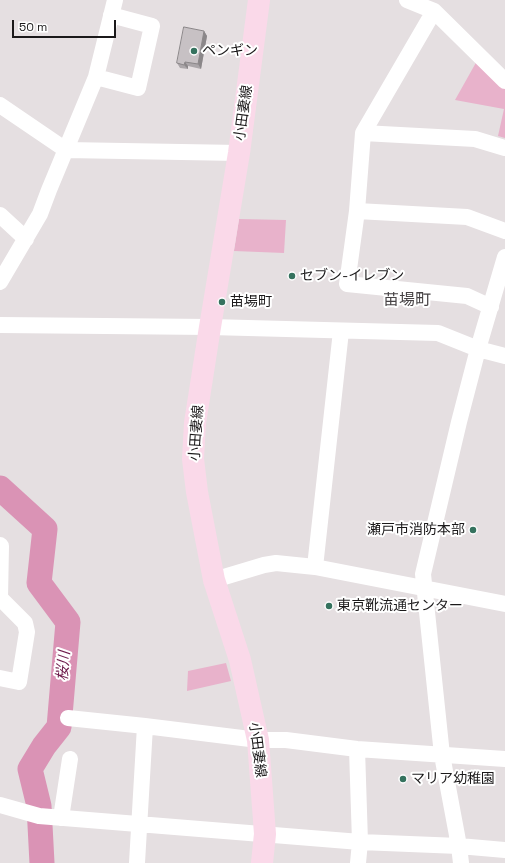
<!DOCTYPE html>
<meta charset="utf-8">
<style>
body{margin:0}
#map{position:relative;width:505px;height:863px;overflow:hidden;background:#e5dfe1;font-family:"Space Grotesk",sans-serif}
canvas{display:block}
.scale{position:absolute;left:12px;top:20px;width:104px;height:18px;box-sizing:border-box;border:2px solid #1b191a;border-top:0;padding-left:5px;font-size:12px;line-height:14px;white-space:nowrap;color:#1b191a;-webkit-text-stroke:3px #fff;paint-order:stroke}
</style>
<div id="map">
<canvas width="505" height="863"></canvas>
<div class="scale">50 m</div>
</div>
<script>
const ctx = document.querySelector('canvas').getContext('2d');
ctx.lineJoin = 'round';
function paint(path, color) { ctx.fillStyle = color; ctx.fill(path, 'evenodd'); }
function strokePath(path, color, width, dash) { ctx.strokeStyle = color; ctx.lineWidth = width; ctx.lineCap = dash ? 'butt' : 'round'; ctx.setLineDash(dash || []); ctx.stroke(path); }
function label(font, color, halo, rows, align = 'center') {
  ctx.font = font + ' "Space Grotesk","Noto Sans JP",sans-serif'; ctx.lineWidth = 4; ctx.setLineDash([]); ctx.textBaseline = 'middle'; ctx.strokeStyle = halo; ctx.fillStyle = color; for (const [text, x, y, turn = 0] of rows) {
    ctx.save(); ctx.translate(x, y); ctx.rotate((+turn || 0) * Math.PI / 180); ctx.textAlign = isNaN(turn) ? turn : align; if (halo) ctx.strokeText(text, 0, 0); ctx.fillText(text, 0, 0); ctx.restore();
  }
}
paint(new Path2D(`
 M478,59L505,85V138L498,136L504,109L455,100Z
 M239,219L286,220L284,253L234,251Z
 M226,663L231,681L187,691L188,671Z`), '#e8b2cb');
strokePath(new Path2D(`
 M0,488L45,529L39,583L68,622L59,727L44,746L30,769L39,806L42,863`), '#da93b5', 25);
strokePath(new Path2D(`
 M407,0L434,11L505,81
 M434,11L363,133L357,211L347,284L467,296L491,307
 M96,77L138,88L152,26L111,15
 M0,105L66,150L239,153
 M363,133L475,139L505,148
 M357,211L467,217L505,231
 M0,215L26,239
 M0,282L40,214L49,190L96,77L115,0
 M0,325L210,327L438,333L478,349L505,356
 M0,545L1,546L0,598
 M315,567L341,331
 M214,580L264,565L276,563L315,567L505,604
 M0,598L25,623L27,632L19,682L0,678
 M68,718L145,726L258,740H286L357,749L505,759
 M357,749L360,842L358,863
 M0,805L39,816L360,842L459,846L505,850
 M61,818L70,759
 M137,863L145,726
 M461,863L459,846L442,755L423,574L459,422L478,349L505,257`), '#fff', 16);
strokePath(new Path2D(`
 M259,0L239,153L210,327L195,423L193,459L197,492L214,580L240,660L258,740L265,834L262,863`), '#fad9e9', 22);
paint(new Path2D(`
 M204,31L207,36L201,69L188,66V69L180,68L177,63Z`), '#aba6a9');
paint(new Path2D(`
 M204,31L207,36L201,69L198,64Z
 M185,62L188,66V69L184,65Z`), '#8b8789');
const building = new Path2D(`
 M184,27L204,31L198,64L185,62L184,65L177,63Z`);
paint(building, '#c7c1c4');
strokePath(building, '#8b8789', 1);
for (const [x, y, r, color] of [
 [194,51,4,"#35725e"],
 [292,276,4,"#35725e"],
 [222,302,4,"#35725e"],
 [473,530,4,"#35725e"],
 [329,606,4,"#35725e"],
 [403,779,4,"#35725e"]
]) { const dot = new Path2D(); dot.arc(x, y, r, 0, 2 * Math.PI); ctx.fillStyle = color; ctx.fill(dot); strokePath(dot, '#fff', 1.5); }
label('14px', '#1b191a', '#fff', [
 ["ペンギン",202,51],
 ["セブン-イレブン",300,276],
 ["苗場町",230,302],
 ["瀬戸市消防本部",465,530,"right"],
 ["東京靴流通センター",337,606],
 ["マリア幼稚園",411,779]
], 'left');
label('14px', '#1b191a', '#fff', [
 ["小田妻線",244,113,-82],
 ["小田妻線",197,433,-86],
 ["小田妻線",257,750,83]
]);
label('italic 15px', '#6e1b4b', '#fff', [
 ["桜川",64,666,-85]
]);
label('16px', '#474345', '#fff', [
 ["苗場町",407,301]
]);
</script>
